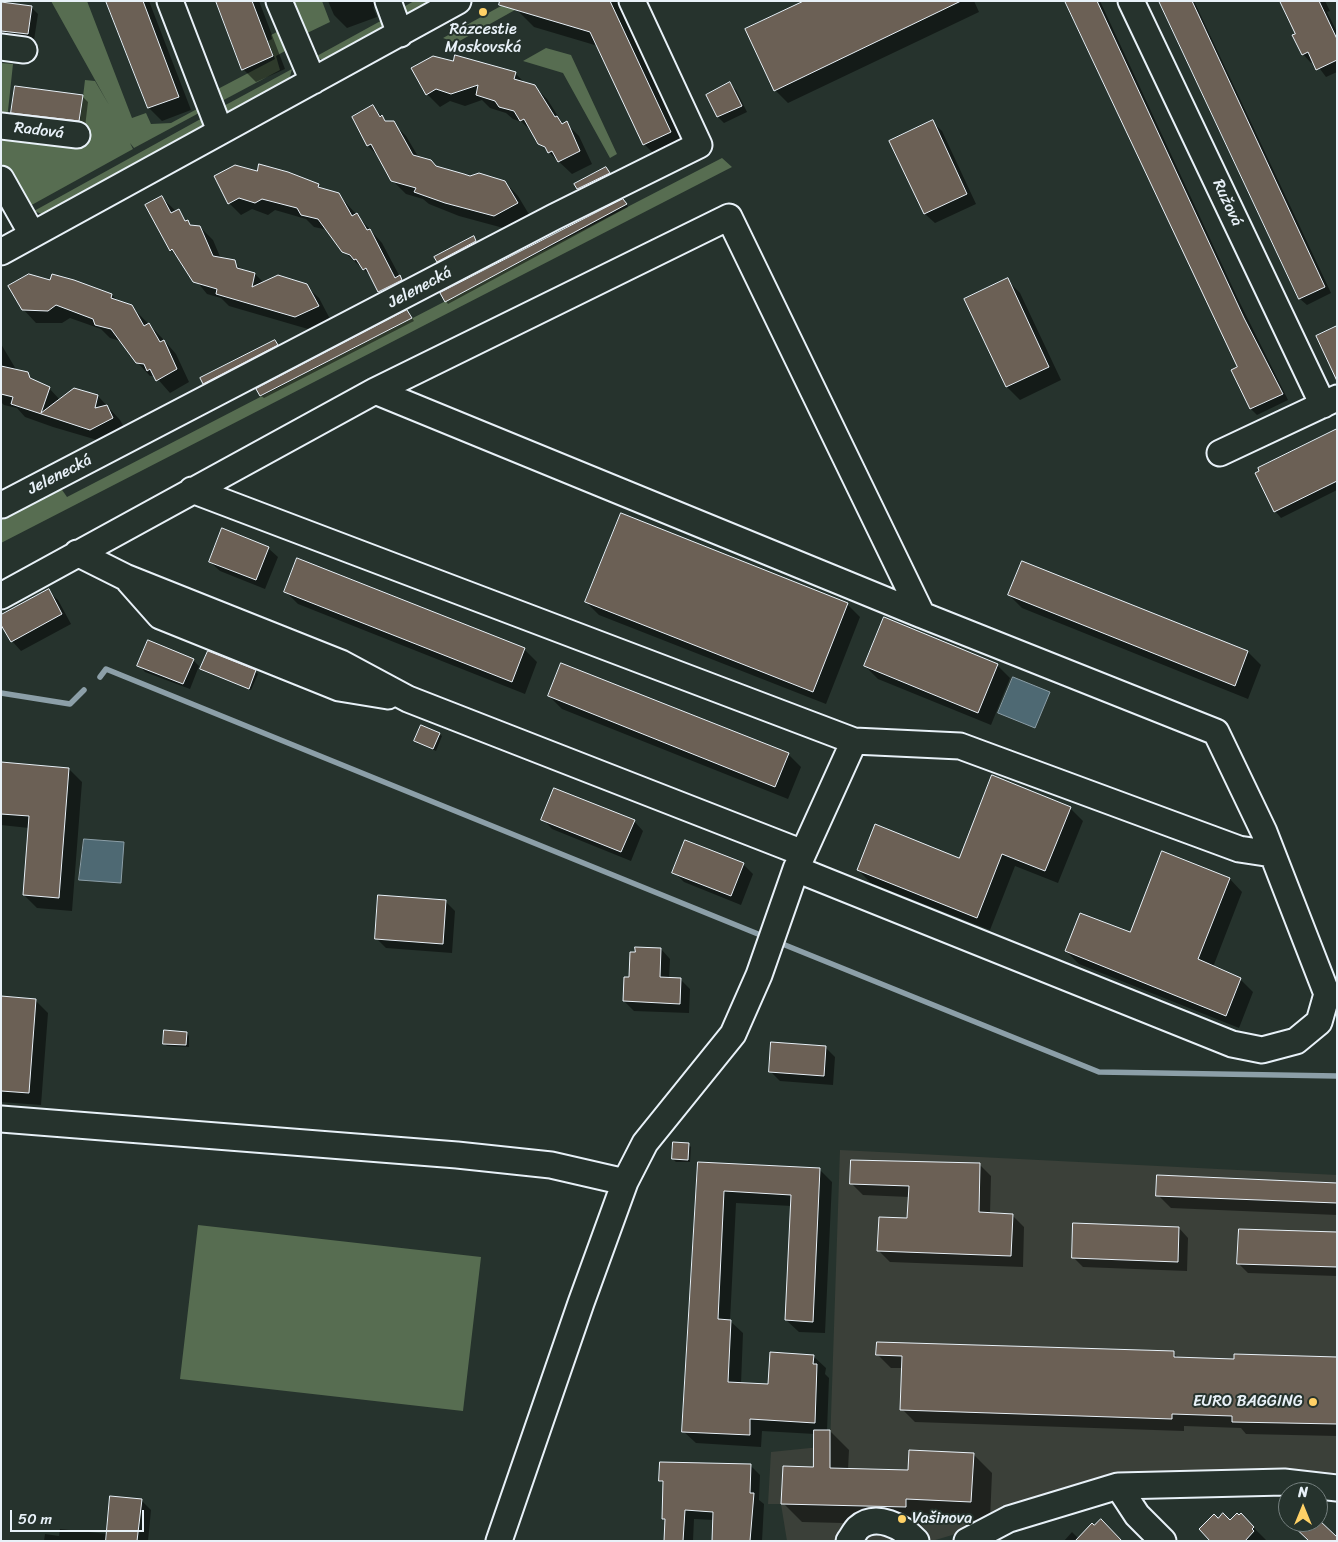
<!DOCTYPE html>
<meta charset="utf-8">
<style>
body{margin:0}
#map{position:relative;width:1338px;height:1542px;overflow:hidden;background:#26332d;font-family:Sriracha,sans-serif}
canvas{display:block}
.frame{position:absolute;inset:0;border:2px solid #e8f1f8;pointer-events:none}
.north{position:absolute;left:1278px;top:1482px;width:50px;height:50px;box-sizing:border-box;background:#26332d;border:1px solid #747f7e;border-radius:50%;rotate:0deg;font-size:14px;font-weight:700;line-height:20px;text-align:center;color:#e8f1f8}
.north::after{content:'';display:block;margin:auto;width:18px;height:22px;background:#ffd166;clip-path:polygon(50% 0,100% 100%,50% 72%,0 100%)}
.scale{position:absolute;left:10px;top:1510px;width:134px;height:22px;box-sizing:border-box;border:2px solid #e8f1f8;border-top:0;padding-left:6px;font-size:15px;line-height:18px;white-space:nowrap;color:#e8f1f8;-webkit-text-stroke:4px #26332d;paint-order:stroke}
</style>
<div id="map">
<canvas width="1338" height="1542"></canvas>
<div class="frame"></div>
<div class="north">N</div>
<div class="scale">50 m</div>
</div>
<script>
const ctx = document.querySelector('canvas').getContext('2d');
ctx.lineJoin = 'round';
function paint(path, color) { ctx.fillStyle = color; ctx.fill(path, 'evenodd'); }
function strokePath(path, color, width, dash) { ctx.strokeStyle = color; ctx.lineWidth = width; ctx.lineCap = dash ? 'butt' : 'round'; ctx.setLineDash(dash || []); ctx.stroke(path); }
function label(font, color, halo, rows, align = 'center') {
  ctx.font = font + ' Sriracha,sans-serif'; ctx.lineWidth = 4; ctx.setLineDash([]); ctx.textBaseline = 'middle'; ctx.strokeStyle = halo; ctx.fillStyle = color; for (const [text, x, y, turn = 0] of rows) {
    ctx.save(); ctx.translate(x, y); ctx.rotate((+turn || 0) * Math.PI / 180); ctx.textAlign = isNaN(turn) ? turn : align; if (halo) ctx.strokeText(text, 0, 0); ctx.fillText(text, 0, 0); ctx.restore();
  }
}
paint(new Path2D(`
 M840,1150L1337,1175V1488L1118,1486L932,1541H787L781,1504H768L771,1452L830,1446Z`), '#3b4039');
paint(new Path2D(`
 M51,1H87L132,118L146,113L151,124L171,123L197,109L199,113L134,148L130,143L133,149L28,207L1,162V138L77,146L85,80L95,81L109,105Z
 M290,1H322L330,22L303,35Z
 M414,1H435L411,16L403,15L400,9Z
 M510,1H531L456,43L443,38Z
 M386,18L385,30L329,62L315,57Z
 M277,32L285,51L276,56L280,70L220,102L214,91L275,59L268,41L272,39L271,35Z
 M546,48L571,55L617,154L610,158L563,73L523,61Z
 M1,63L13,64L7,120L1,119Z
 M292,69L288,84L232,113L220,108Z
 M206,116L203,130L47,216L34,211Z
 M722,158L732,167L1,543V516L60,487L67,497Z
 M198,1225L481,1257L463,1411L180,1379Z`), '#576d51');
const water = new Path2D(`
 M1013,677L1050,692L1035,728L998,713Z
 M84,839L124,842L121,883L79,880Z`);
paint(water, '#4e6973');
strokePath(water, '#8c9fa8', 1);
paint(new Path2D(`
 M108,1H149L191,110L162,121L149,108Z
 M217,1H259L285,69L256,82L243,69Z
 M328,1H376L378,5L373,7L377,17L347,28L334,15Z
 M534,1H618L688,149L662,162L644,144L598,46L534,27L517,10Z
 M807,1H974L979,12L788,103L775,90Z
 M1066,1H1100L1237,297L1288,400L1257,415L1251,409L1233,370L1239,368Z
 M1160,1H1194L1331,293L1307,305L1300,299Z
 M1281,1H1325L1330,11L1327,12L1337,32V72L1326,77L1314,61L1311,63L1303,54L1297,34Z
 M1,3L31,7L38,14L34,40L1,35Z
 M456,57L516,74L526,84L534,86L547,99L563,124L566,123L579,136L592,164L572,174L539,143L533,133L522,122L513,119L506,113L490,108L482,100L465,106L450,101L440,107L427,94L454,63Z
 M730,84L736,90L747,112L724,123L718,117L707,95Z
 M82,96L88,102L85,127L19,119L13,112Z
 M373,107L388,123H393L406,136L419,158L436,167L470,177L505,182L518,196L530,216L507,229L459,216L429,204L423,199L406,194L392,180L380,158L368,146L354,118Z
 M932,122L942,131L976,204L935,223L925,214L891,141Z
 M257,172L318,185L324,190L338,194L382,243L400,277L412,289L392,304L379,292L372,277L343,251L328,230L314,227L306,219L275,210L268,215L252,209L241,215L229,203Z
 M609,172L611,176L581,191L576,185Z
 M162,198L192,226L200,227L213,240L221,259L234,262L244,272L255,274L264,283L306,286L319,298L330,319L308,329L229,306L221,298L207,294L171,250Z
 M626,203L628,207L448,304L446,301Z
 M473,238L478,244L440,264L438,261Z
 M1007,280L1020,293L1061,380L1020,400L1007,387L966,300Z
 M112,295L119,302L131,306L162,338L176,354L189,382L170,393L155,376H150L137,362L121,341L110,338L101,329L70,318L62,323H36L23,309Z
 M407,311L414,321L264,398L261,396L258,389Z
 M1,344L17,371L27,374L36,382L49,388L60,400L98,396L120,420L126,431L104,442L53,427L25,417L17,408L4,405L1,402Z
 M278,345L279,348L206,386L204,383Z
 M1337,430V490L1281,518L1275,511Z
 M268,548L278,557L265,589L220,571L210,562Z
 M1022,562L1248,652L1261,665L1248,699L1022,608L1009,595Z
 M48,591L58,600L71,624L21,651L12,641Z
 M285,591L524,649L537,662L525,694L298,604Z
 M586,602L847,604L860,617L826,704L599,615Z
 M193,660L199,666L190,689L145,672L139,665Z
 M997,665L1010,678L991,725L878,679L865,666Z
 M202,669L255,671L258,674L251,690Z
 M549,696L788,754L801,767L788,799L562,709Z
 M439,734L442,736L436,751L416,741Z
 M1,763L69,769L82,782L72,911L37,908L24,895L29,828L1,825Z
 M1070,808L1083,821L1058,883L1015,866L990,930L871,883L858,870L959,859Z
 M543,819L634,821L643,831L631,861L552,829Z
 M743,864L753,874L741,905L684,882L674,872Z
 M1230,879L1242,892L1213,967L1240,979L1253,992L1239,1028L1079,964L1066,951L1131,934Z
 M445,901L455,911L452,953L386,948L376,938Z
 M661,949L670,959L669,979L681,980L690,989L689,1013L634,1011L624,1001Z
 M1,998L35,1000L48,1013L41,1105L1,1102Z
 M187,1033L189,1036V1047L167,1046L164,1043Z
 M825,1047L835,1057L833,1085L780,1081L770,1071Z
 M688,1144L691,1147L690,1162H676L673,1159Z
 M699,1164L819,1169L832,1182L825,1333L799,1332L786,1320L792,1206L736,1203L730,1321L743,1333L741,1384L769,1386L813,1356L826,1368L825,1374L829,1378L827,1431H830L849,1450L848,1470L909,1472L973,1454L992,1473L990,1521L924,1518V1525L802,1522L783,1503L814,1469L815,1434L762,1431L761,1447L696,1443L683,1431Z
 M980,1165L991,1176L990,1214L1012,1215L1024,1227L1023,1267L890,1262L879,1251L908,1220L909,1197L863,1195L851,1183Z
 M1337,1184V1215L1171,1208L1158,1195Z
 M1179,1228L1188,1238L1187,1271L1083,1267L1073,1257Z
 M1337,1233V1276L1248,1273L1238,1263Z
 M1173,1353L1180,1359L1235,1361L1337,1358V1436L1246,1434L1241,1428L1184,1426V1431L915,1422L902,1409L903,1368H891L878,1355Z
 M751,1466L760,1475L759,1500L764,1504L762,1541H713L714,1520L694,1519L693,1541H665L666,1522L663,1519L664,1485L660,1480Z
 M141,1500L151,1510L148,1541H44L45,1534L59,1536L60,1529L108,1534Z
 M1241,1515L1267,1541H1212L1218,1520L1230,1522Z
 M1072,1532L1079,1539L1120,1541H1064Z`), '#0007');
strokePath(new Path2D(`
 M100,677L106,669L758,934
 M1,693L70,704L84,690
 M785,945L1099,1072L1337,1076`), '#8c9fa8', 5.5);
const building = new Path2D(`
 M106,1H143L179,97L148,108Z
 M216,1H252L273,56L242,70Z
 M500,1H610L671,132L643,145L590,32L499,5Z
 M804,1H961L774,91L745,29Z
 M1065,1H1097L1244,318L1283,394L1250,409L1231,370L1237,367Z
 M1159,1H1192L1325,287L1299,299Z
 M1280,1H1319L1337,39V60L1316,70L1308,52L1302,55L1292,35L1295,34Z
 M1,2L32,6L28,34L1,31Z
 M455,55L516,72L514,79L535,85L555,117L557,116L562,124L567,121L580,151L558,162L552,151L548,153L545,147L538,144L524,119L520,121L514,111L499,107L495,101L476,95L478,85L451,94L436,89L426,95L411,68L433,56L453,61Z
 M730,82L742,106L717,117L706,95Z
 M15,86L83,95L79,121L11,113Z
 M373,105L380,117L382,115L385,121H394L413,155L431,160L436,166L464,174L470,176L479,173L505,181L518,203L494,216L445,203L414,192L416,188L391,181L371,144L367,146L352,117Z
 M933,120L967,194L924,214L889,141Z
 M259,164L288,172L319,184L318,187L339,193L352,216L357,213L367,230L370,229L395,278L400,275L402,280L378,292L366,268L363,270L356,259L354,260L350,255L342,252L318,219L301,215L297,208L262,199L255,203L239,198L228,204L214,176L235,165L257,171Z
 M606,167L610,173L577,189L574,184Z
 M162,196L171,213L179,209L185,221L188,220L190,225L200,226L213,256L235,260L237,268L255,273L252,287L278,275L307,284L319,306L295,317L216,294L217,289L193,282L172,249L170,251L145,205Z
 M623,199L627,204L445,302L440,293Z
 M474,236L476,241L437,262L434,257Z
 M29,274L50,280L52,274L74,280L112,294L111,298L132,305L144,326L149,323L160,342L164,340L177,369L156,381L150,369L147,371L144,364L136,363L111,329L95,325L93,319L56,305L48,311L22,310L8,286Z
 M1008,278L1049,367L1006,387L964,299Z
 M407,310L412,318L260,396L256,389Z
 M1337,326V381L1316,336Z
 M275,340L278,345L203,384L200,378Z
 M1,366L28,372L30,378L50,387L41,413L74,388L98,395L95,408L107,405L113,418L90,430L11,404L13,397L1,394Z
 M1337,429V481L1274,512L1255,473L1259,471L1258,468Z
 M621,513L848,603L813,692L585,602Z
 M222,528L269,547L256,580L209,562Z
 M297,558L525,648L512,682L284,592Z
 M1022,561L1248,651L1235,686L1008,595Z
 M49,589L62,614L11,642L1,625V615Z
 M884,617L998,664L978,713L864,666Z
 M148,640L194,659L183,684L137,666Z
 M208,651L256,670L249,689L200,669Z
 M561,663L789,753L775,787L548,696Z
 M421,725L440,733L433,749L414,741Z
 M1,762L69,768L59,898L23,895L29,816L1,814Z
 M992,775L1071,807L1045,871L1002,854L977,918L857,870L875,824L959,858Z
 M554,788L635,820L621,852L541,820Z
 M685,840L744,863L731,896L672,873Z
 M1162,851L1230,878L1198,959L1241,978L1226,1016L1065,951L1080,913L1130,932Z
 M378,895L446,900L443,944L375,939Z
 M635,947L661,948L660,977L681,978L680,1004L623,1001L624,977H629L630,952H635Z
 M1,996L36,999L29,1093L1,1091Z
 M164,1030L187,1032L186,1045L163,1044Z
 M771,1042L826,1046L824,1076L769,1072Z
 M673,1142L689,1143L688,1160L672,1159Z
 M851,1160L980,1163L979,1212L1013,1214L1011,1256L877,1251L879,1217L907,1218L909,1186L850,1184Z
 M698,1162L820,1168L813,1322L785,1320L791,1195L724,1191L718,1319L731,1320L728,1382L768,1384L770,1352L814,1355L813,1364H817L815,1423L750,1419V1435L682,1432Z
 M1157,1175L1337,1183V1203L1156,1196Z
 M1073,1223L1179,1227L1178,1262L1072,1258Z
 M1239,1229L1337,1232V1267L1237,1264Z
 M877,1342L1174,1351V1357L1234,1359V1354L1337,1357V1424L1232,1422V1416L1172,1414V1419L900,1410L902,1356L876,1355Z
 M814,1430H830V1468L908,1470L909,1450L974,1453L971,1502L906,1499V1507L781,1504L783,1466L813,1467Z
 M660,1462L751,1464L750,1493H754L750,1541H712L713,1512L685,1510L683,1541H664L665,1519H662L663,1481H659Z
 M110,1496L142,1499L137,1541H106Z
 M1223,1513L1230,1520L1237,1513L1239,1515L1241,1513L1254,1527L1252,1529L1254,1531L1245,1541H1210L1199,1529L1214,1514L1218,1518Z
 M1101,1519L1122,1541H1075L1092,1523L1094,1525Z
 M1319,1520L1337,1537V1541H1309L1289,1522H1318Z`);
paint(building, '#6b6055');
strokePath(building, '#e8f1f8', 1);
const minor = new Path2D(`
 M170,1L220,131
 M279,1L313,81
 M388,1L400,34
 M1131,1L1323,405
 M1,47L24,50
 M1,126L77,135
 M1,179L32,234
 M1,252L458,1
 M1220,453L1337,398
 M192,490L854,741
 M1,503L2,505L554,217L699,145L632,1
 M77,553L125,577L341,663L408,699L803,853
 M129,581L160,616L339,688L388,696
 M1,596L375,391L729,217L922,615L375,391
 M796,869L854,741L960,746L1239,849L1272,854
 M1,1119L457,1155L551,1165L625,1182
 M1118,1486L1137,1515L1163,1541
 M499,1541L581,1303L625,1182L645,1143L733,1034L759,975L796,869L1232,1044L1262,1050L1296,1041L1319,1022L1327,994L1264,832L1216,732L922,615
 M849,1541C852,1537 855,1531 858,1528C876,1512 903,1527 916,1541
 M967,1541L1009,1519L1118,1486L1284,1482L1337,1488`);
strokePath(minor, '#e8f1f8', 29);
strokePath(minor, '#26332d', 25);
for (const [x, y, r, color] of [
 [483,12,5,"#ffd166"],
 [1313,1402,5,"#ffd166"],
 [902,1519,5,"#ffd166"]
]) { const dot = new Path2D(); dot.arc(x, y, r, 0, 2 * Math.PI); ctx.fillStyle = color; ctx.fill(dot); strokePath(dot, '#26332d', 2); }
label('16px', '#e8f1f8', '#26332d', [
 ["Rázcestie",483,30],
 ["Moskovská",483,48],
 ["EURO BAGGING",1303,1402,"right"],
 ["Vašinova",912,1519,"left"]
]);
label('16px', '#e8f1f8', '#26332d', [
 ["Radová",39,131,7],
 ["Ružová",1227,203,65],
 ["Jelenecká",420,288,-28],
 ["Jelenecká",60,475,-27]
]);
</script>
